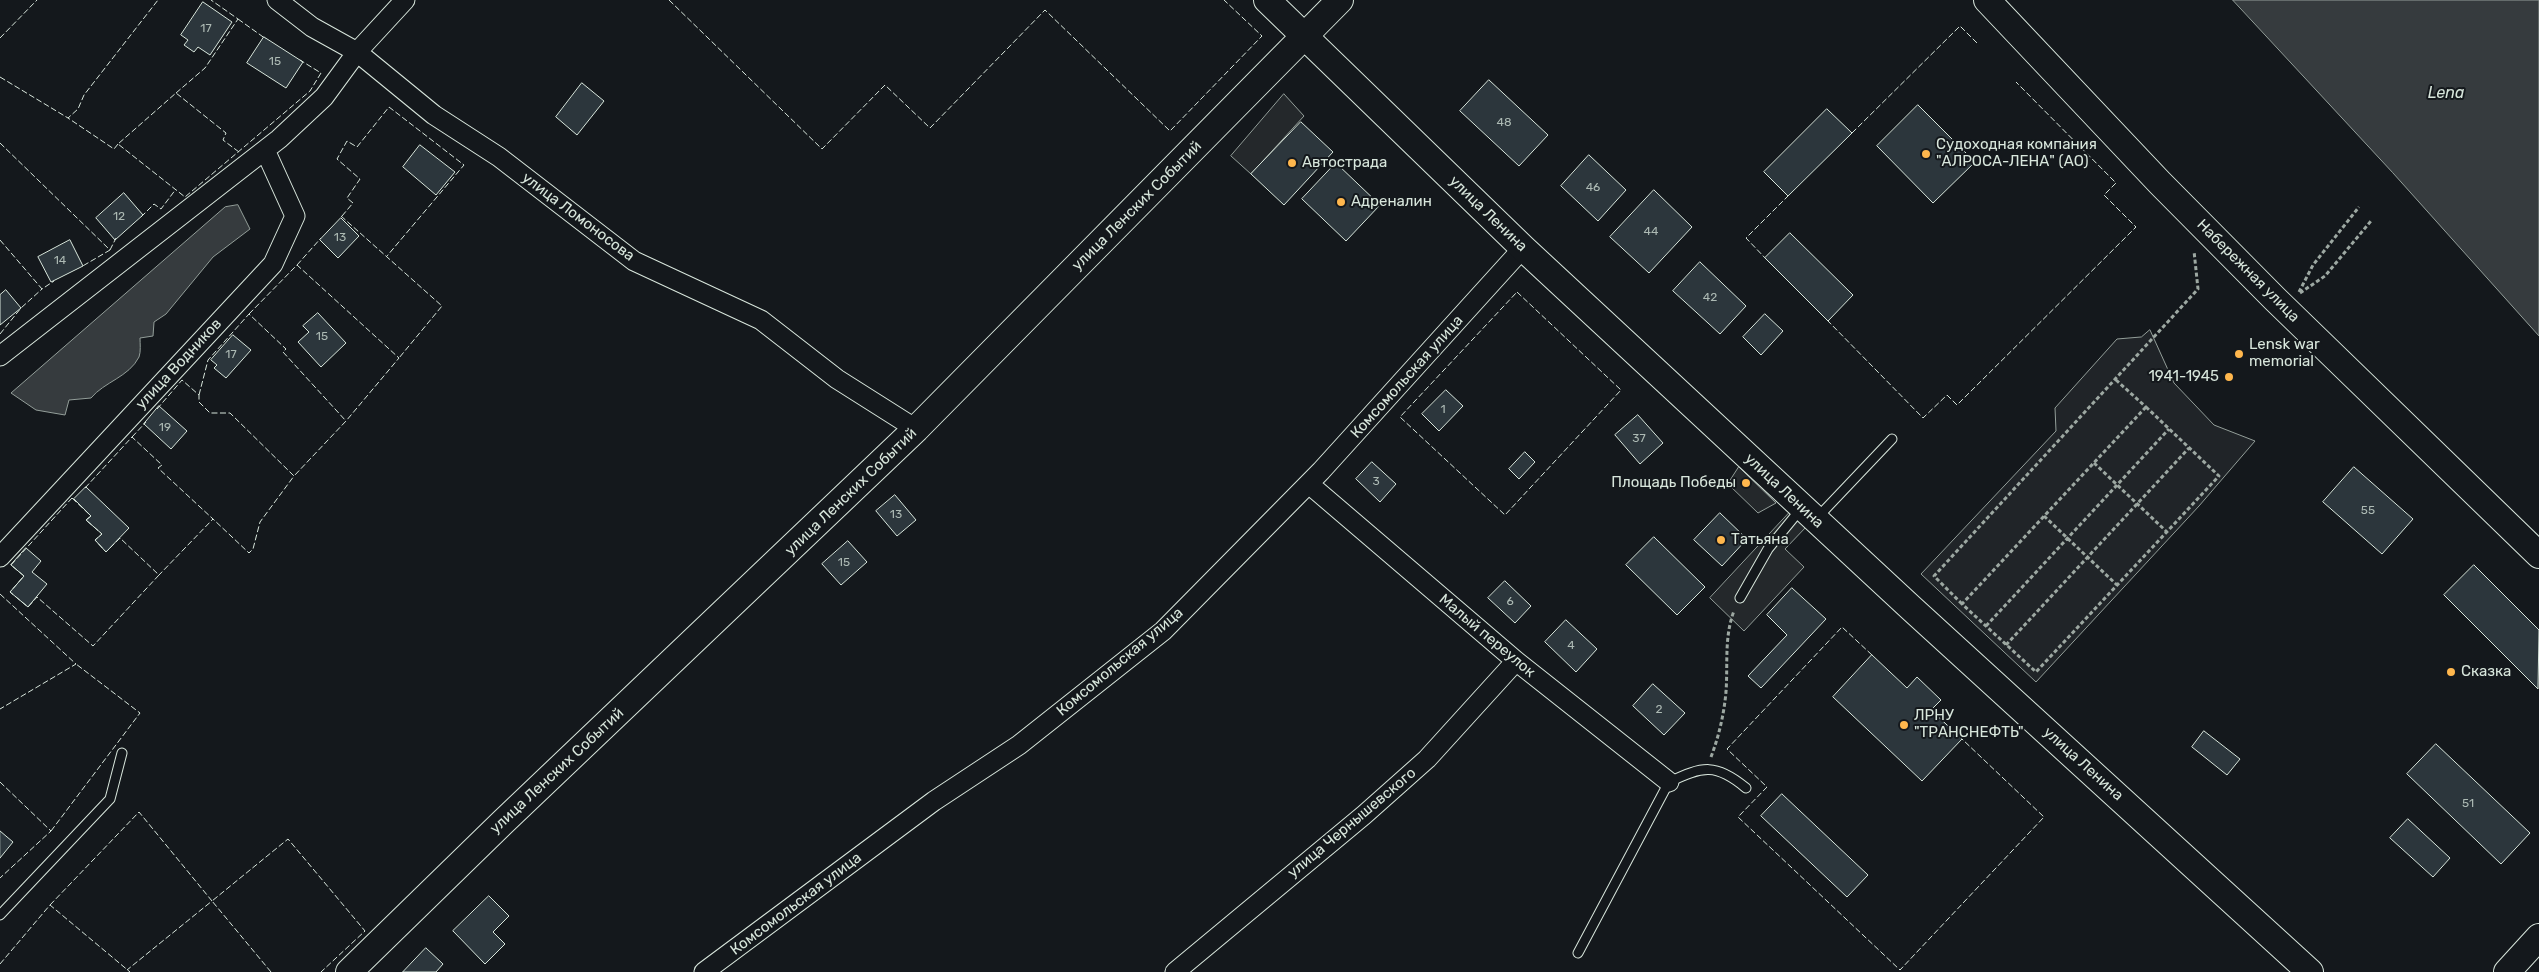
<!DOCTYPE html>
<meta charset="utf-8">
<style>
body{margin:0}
canvas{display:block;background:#14181c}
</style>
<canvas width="2539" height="972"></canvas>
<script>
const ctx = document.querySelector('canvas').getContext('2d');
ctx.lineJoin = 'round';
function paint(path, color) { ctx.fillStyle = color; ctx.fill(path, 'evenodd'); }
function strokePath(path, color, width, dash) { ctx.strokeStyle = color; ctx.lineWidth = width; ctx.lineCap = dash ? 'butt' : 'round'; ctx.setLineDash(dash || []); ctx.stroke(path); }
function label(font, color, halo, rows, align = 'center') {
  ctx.font = font + ' Rubik,sans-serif'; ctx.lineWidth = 4; ctx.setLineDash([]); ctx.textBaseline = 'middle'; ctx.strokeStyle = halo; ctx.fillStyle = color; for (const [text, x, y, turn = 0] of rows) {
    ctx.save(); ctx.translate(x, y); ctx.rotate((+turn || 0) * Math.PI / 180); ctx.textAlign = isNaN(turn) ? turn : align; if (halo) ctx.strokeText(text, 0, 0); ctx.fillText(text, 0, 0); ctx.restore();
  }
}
const green = new Path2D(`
 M2150,330L2174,383L2214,425L2255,441L2199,506L2036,682L1921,574L2056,431L2055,408L2117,339L2141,337Z`);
paint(green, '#202428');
strokePath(green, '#939e99', 1);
const parking = new Path2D(`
 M1284,94L1304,116L1251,174L1231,156Z
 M1739,467L1776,503L1758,513L1728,484Z
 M1791,511L1807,526L1785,549L1804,567L1744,631L1710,598Z`);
paint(parking, '#24282b');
strokePath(parking, '#939e99', 1);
const water = new Path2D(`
 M2233,0H2539V336L2393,173Z
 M238,205L250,229L213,257L166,314L154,322L153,336L140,338C140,343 141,352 139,357C129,377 104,382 91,398L69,400L65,415L36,410L11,393L225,207Z`);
paint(water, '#363b3e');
strokePath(water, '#939e99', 1);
const building = new Path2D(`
 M203,2L232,22L210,55L198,47L194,52L184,45L188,40L181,35Z
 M264,37L303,62L286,88L247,63Z
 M1489,80L1548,135L1519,166L1460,111Z
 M582,83L604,101L577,135L556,117Z
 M1918,105L1975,162L1933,203L1877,146Z
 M1827,109L1852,133L1788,196L1764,172Z
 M1301,122L1333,152L1284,205L1251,174Z
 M420,145L455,172L436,195L403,167Z
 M1589,155L1626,190L1598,221L1561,186Z
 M1336,163L1380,205L1346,241L1302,199Z
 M1654,190L1692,227L1649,273L1610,237Z
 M124,193L143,215L115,240L96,218Z
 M341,218L359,236L338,258L320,240Z
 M1790,233L1853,295L1828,321L1765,258Z
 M70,240L83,266L51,282L38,257Z
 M1700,262L1746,306L1720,334L1673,291Z
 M6,290L21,308L0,325V295Z
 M318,313L346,343L321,367L298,342L309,332L303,326Z
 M1765,314L1783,331L1761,355L1743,337Z
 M233,335L251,350L226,378L214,368L217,365L211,360Z
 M1446,390L1463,406L1439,431L1422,414Z
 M159,406L187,431L171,449L144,424Z
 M1638,415L1663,443L1640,464L1615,435Z
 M1525,452L1535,462L1519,479L1509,469Z
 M1372,462L1396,484L1380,502L1356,479Z
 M2354,467L2413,519L2382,554L2323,502Z
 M86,487L129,528L106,552L95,540L102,534L86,520L91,516L74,499Z
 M895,495L916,520L897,536L876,511Z
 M1720,513L1747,539L1722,566L1694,540Z
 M1654,537L1705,587L1677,615L1626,565Z
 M848,541L867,562L841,585L822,564Z
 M26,548L41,561L32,572L47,584L28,607L10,592L24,576L11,565Z
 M2474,565L2539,630L2538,689L2444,595Z
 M1505,581L1531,606L1515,623L1488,598Z
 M1792,588L1826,619L1761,688L1748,676L1787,635L1767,615Z
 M1566,620L1597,649L1576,672L1545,642Z
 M1872,655L1907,688L1917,677L1941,700L1931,710L1962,739L1922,781L1833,697Z
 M1653,684L1685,713L1664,735L1633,706Z
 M2204,731L2240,759L2227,775L2192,747Z
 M2436,744L2530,833L2501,864L2407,774Z
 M1782,794L1868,875L1847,897L1761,816Z
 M2408,819L2450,858L2433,877L2390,838Z
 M0,831L13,842L0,858Z
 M489,896L509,916L493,932L505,944L485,964L453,931Z
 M426,948L443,964L436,972H403Z`);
paint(building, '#2c363c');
strokePath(building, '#d8e6dc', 1);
const lane = new Path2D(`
 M1816,519L1892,439
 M1740,598L1768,549L1800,510
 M0,915L110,799L122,753
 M1578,953L1669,782C1703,766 1716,763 1746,788`);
const street = new Path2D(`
 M277,0L312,27L357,52L434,115L499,157L634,261L761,320L837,379L916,429
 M0,356L279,139L324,97L357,52L405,0
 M1309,484L1516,661L1669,782
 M0,557L273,264L295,216L265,150
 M704,972L934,801L1019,745L1163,631L1321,471L1523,248
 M1175,972L1364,815L1427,759L1516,661`);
const secondary = new Path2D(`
 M1267,0L1523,248L1910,607L2310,972
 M1987,0L2160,183L2275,299L2539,555
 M349,972L503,822L916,429L1340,0
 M2507,972L2539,937`);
strokePath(lane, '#d8e6dc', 11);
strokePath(street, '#d8e6dc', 21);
strokePath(secondary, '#d8e6dc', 28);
strokePath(new Path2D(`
 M2299,292L2313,265L2359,207
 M2300,293L2325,276L2371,221
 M2116,380L2146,407
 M2146,407L2219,476L2036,672L1962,604Z
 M2094,463L2167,532
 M2044,516L2117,585
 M1962,604L1934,576L2198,289L2194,251
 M1986,626L2169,429
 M2006,645L2189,448
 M1711,757C1719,736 1724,714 1726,692C1728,664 1724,637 1734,611`), '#9da8a2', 3, [4, 2.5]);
strokePath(lane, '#14181c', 9);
strokePath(street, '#14181c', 19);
strokePath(secondary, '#14181c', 26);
strokePath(new Path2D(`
 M669,0L822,149L885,85L930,128L1045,10L1170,131L1262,36L1224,0
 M238,19L266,39
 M0,38L37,0
 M0,77L68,118
 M176,93L205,68L238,19L211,0
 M1852,133L1960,26L1978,44
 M0,143L110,250L81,267
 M118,144L114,149L68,118L78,109L84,95L158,0
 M239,152L223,140L226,133L176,93L118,144L185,197L310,91L321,73L300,60
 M341,216L442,306L399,358
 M342,216L353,203L347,198L360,179L337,159L347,141L357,147L389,107L464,165L387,256
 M141,217L154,204L161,209L176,189
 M0,240L42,289L54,281
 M110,250L116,238
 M1767,260L1746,238L1788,196
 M297,265L321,238
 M1517,292L1621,390L1505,515L1400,417Z
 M249,314L297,265L399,358L346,421
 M1827,320L1923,418L1947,395L1957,405L2136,227L2104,195L2116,183L2016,82
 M0,334L21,308L42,289
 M199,395L208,360L249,314L286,349L283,352L346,421L294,476
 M157,409L182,380L199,395V402L210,413H230L294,476L260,522L253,549L249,553L213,519
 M132,437L146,422
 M85,488L132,437L162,465L158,468L213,519L159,575
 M72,498L91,516L86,520L102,534L95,540L106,552L120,538L159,575L93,646L37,597L28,607L10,592L24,576L11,565Z
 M0,594L76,664L0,709
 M1872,655L1842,627L1727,749L1767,787L1738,817L1900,970L2044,817L1962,739
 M0,782L51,831L0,878
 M51,831L140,713L76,664
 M50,905L139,812L212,901L127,970
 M0,964L50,905L130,972
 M271,972L212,901L288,839L365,931L321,972`), '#d8e6dc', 1, [6, 2.5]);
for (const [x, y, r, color] of [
 [1926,154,5,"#ffb74d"],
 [1292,163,5,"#ffb74d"],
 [1341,202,5,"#ffb74d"],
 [2239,354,5,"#ffb74d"],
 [2229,377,5,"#ffb74d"],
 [1746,483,5,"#ffb74d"],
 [1721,540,5,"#ffb74d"],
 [2451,672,5,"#ffb74d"],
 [1904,725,5,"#ffb74d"]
]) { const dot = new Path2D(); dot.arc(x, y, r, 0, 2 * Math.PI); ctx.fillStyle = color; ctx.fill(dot); strokePath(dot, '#14181c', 2); }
label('12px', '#adbab4', null, [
 ["17",206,29],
 ["15",275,62],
 ["48",1504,123],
 ["46",1593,188],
 ["12",119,217],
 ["44",1651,232],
 ["13",340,238],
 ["14",60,261],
 ["42",1710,298],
 ["15",322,337],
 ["17",231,355],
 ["1",1443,410],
 ["19",165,428],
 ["37",1639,439],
 ["3",1376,482],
 ["55",2368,511],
 ["13",896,515],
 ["15",844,563],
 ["6",1510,602],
 ["4",1571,646],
 ["2",1659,710],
 ["51",2468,804]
]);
label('15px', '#d8e6dc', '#14181c', [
 ["Судоходная компания",1936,145],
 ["\"АЛРОСА-ЛЕНА\" (АО)",1936,162],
 ["Автострада",1302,163],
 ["Адреналин",1351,202],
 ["Lensk war",2249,345],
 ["memorial",2249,362],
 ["1941-1945",2219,377,"right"],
 ["Площадь Победы",1736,483,"right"],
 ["Татьяна",1731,540],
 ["Сказка",2461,672],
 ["ЛРНУ",1914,716],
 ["\"ТРАНСНЕФТЬ\"",1914,733]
], 'left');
label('15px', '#d8e6dc', '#14181c', [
 ["улица Ленских Событий",1137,206,-45],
 ["улица Ленина",1488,214,44],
 ["улица Ломоносова",578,217,37],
 ["Набережная улица",2248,271,45],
 ["улица Водников",179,364,-47],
 ["Комсомольская улица",1407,377,-48],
 ["улица Ленина",1784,491,43],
 ["улица Ленских Событий",851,492,-44],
 ["Малый переулок",1487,636,40],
 ["Комсомольская улица",1120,662,-40],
 ["улица Ленина",2083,764,42],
 ["улица Ленских Событий",557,771,-43],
 ["улица Чернышевского",1352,823,-40],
 ["Комсомольская улица",796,904,-37]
]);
label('italic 16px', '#d8e6dc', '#14181c', [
 ["Lena",2446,93]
]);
</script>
